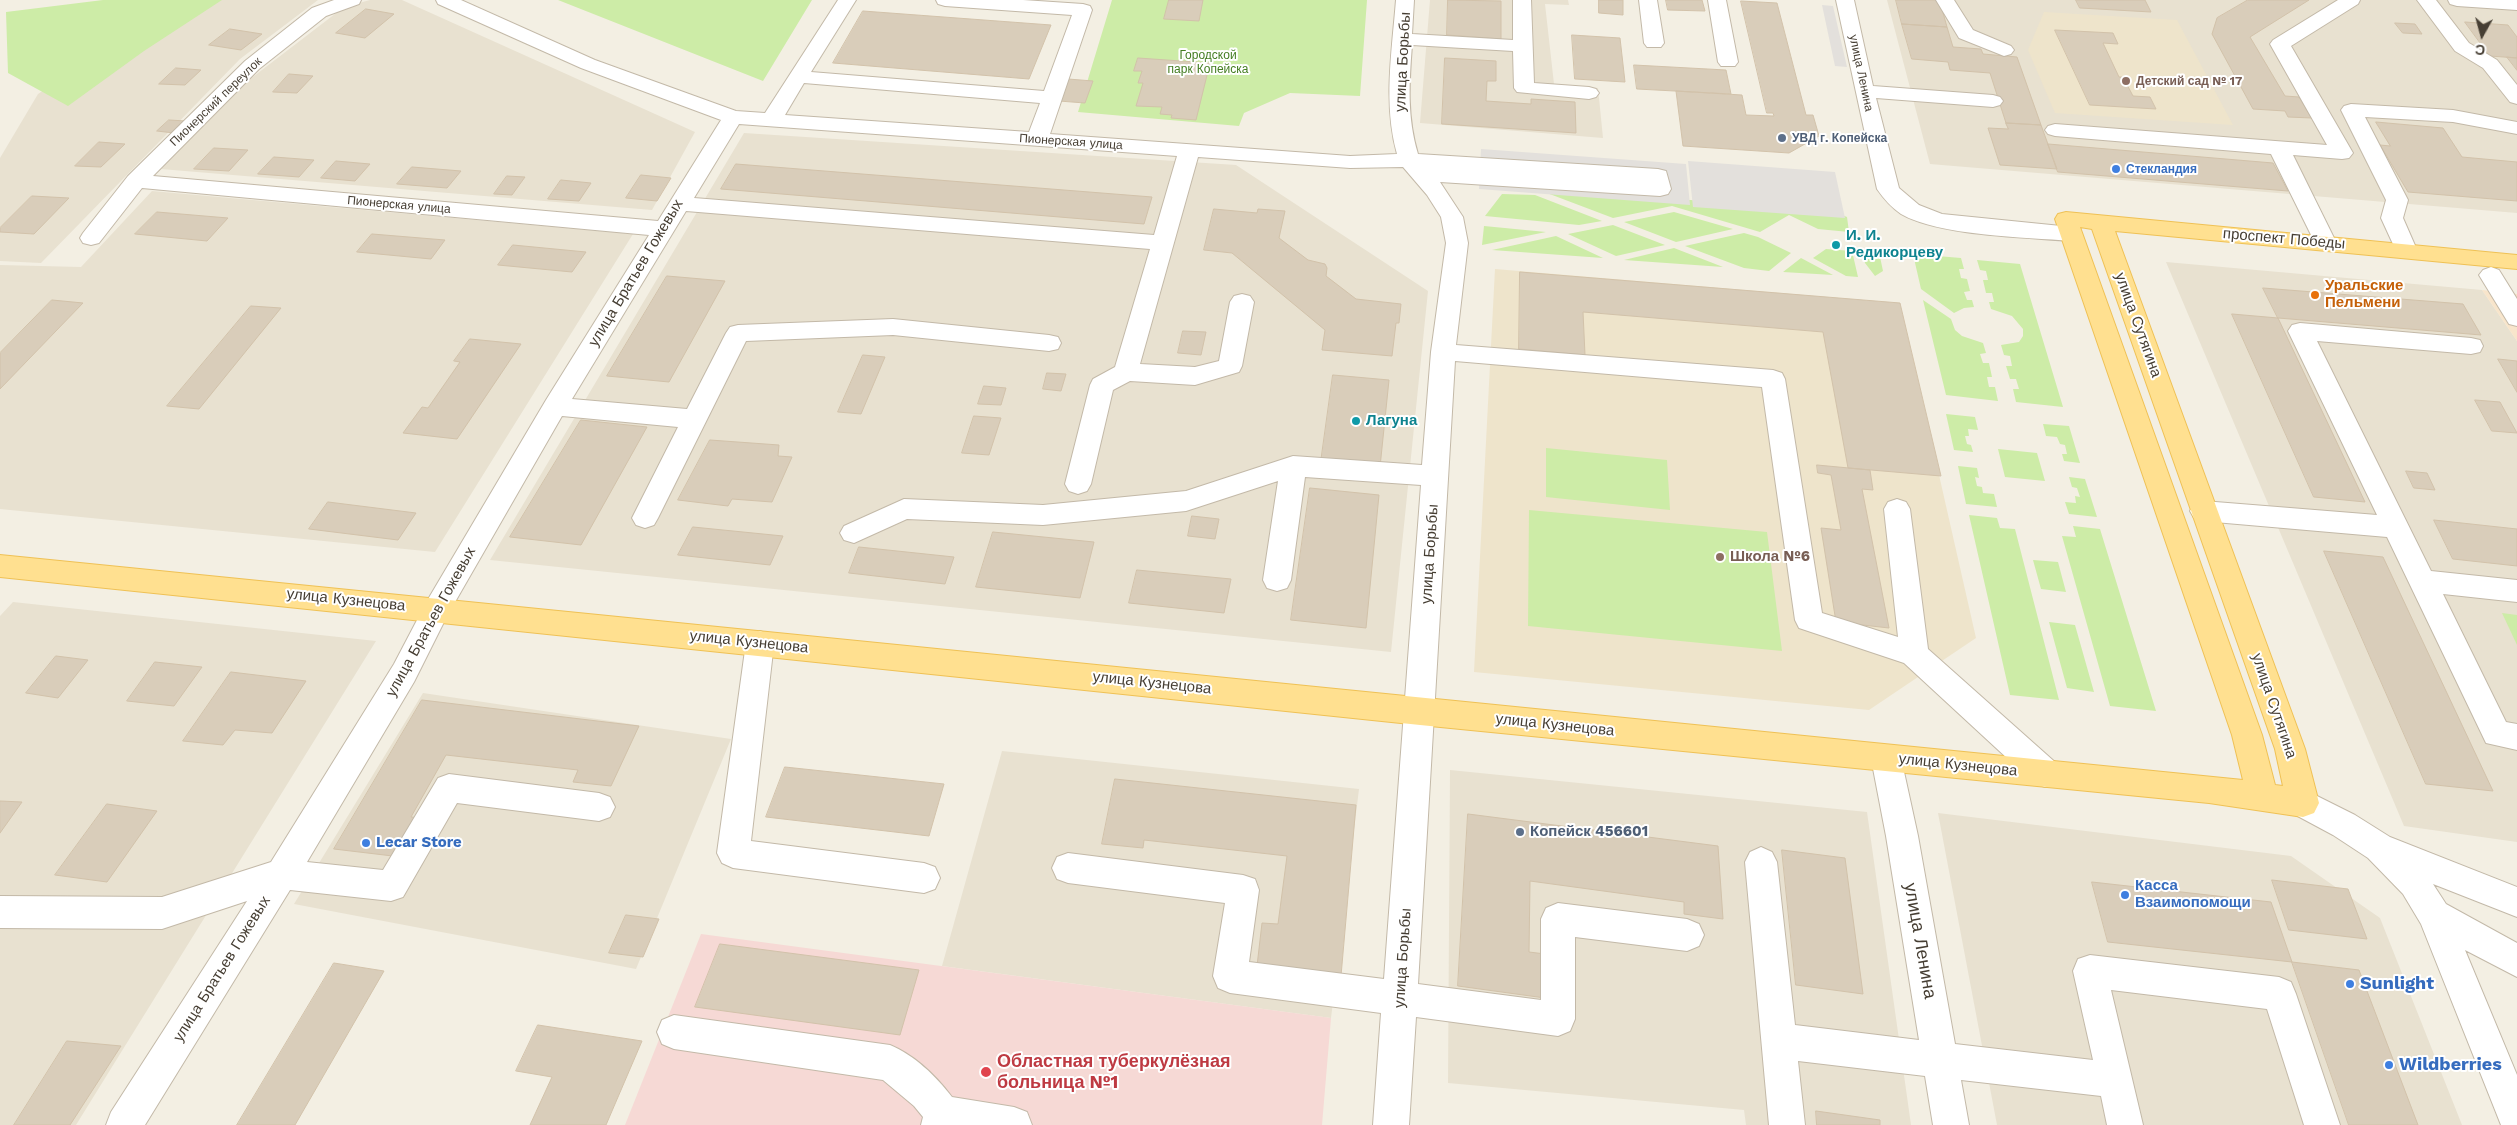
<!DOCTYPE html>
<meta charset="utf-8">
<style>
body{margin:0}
#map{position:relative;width:2517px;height:1125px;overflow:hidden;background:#f3efe3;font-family:"Work Sans",sans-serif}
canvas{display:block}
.north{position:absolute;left:2457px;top:10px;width:50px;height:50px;-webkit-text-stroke:4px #fff;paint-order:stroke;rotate:187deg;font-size:14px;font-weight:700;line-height:20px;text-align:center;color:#463e33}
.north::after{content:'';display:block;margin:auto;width:18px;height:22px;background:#463e33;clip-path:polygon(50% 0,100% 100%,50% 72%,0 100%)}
</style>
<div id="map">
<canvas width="2517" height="1125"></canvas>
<div class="north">С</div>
</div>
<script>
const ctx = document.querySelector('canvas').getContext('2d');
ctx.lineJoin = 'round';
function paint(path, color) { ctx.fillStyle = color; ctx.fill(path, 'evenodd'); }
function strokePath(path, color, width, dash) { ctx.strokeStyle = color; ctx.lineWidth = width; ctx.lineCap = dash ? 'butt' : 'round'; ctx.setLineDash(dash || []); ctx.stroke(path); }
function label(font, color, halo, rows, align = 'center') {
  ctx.font = font + ' "Work Sans",sans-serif'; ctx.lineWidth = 4; ctx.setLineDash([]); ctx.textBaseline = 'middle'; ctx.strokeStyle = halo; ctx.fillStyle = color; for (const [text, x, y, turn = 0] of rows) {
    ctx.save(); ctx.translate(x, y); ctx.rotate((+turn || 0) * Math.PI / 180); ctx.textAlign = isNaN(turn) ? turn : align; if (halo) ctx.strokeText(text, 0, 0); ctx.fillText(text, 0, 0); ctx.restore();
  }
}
paint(new Path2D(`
 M178,0H318L240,59L41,263L0,261V158L38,94Z
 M370,0H402L695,132L652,210L161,169L245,83L344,7Z
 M1430,0H1568L1569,5L1545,4L1554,84L1598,88L1603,138L1420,123Z
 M1887,0H2517V213L1930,164Z
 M744,133L1236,165L1428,291L1391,652L490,560Z
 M152,191L633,234L435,552L0,509V265L81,267Z
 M2166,262L2482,290L2517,341V842L2404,826Z
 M13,602L376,641L76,1125H0V616Z
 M423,693L731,739L636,969L294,904Z
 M1002,751L1359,789L1331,1018L942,966Z
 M1450,770L1867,812L1911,1125H1746L1744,1110L1448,1083Z
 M1938,813L2291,856L2380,918L2462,1125H1997Z`), '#e8e1d0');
paint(new Path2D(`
 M2482,290L2517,294V341Z`), '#f8e5cb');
paint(new Path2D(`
 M2044,12L2177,20L2233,125L2055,113L2028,50Z
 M1495,269L1900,303L1976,638L1869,710L1474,672Z`), '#eee4cb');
paint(new Path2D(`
 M701,934L1331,1018L1322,1125H625Z`), '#f6d9d5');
paint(new Path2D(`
 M103,0H222L144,51L68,106L8,73L6,12Z
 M558,0H812L763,81Z
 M1112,0H1367L1360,96L1290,93L1244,113L1239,126L1078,112Z
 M1539,190L1827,209L1847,217L1849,232L1818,229L1789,215L1760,232L1672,206L1613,218Z
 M1502,194L1535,195L1602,221L1579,225L1485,216Z
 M1674,212L1733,229L1676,242L1624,222Z
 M1613,225L1665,245L1616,256L1568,234Z
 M1484,226L1546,232L1482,245Z
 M1744,233L1758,237L1791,253L1769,271L1744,268L1685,246Z
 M1556,236L1603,258L1492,250Z
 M1674,248L1723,267L1624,260Z
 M1826,249L1852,251L1858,277L1846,276L1813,258Z
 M1863,251L1879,252L1883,271L1875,276L1865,263Z
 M1913,254L1961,258L1964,269H1959L1961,278L1967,279L1970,291L1964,292L1967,300H1972L1974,307L1964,308L1954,313L1921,289Z
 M1801,258L1833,275L1783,272Z
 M1977,260L2020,264L2063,407L2016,402L2013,389H2019L2016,379H2010L2006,366H2012L2010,356L2004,355L2001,345L2019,342L2023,336V329L2012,316L1991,309L1989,302H1994L1992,293H1986L1983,280H1988L1986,271L1980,270Z
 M1923,300L1951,319L1955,330L1962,336L1983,343L1986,353L1980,354L1983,363H1989L1992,377H1987L1989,387H1995L1998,401L1946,395Z
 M1946,414L1975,417L1978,430L1968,429L1969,436H1965L1967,444L1971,445L1973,452L1954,450Z
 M2043,424L2069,426L2080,463L2064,461L2062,454H2067L2065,445L2060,444L2057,437L2046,436Z
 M1546,448L1667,460L1670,510L1546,497Z
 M1998,449L2037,453L2045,481L2005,477Z
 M1958,466L1977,468L1979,478L1975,477L1977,486L1982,487L1983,493L1994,494L1997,507L1966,504Z
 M2069,477L2085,479L2097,517L2069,514L2065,502L2076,503L2075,496L2080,497L2077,488L2072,487Z
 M1529,510L1767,532L1782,651L1528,626Z
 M1969,515L1997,518L2000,528L2015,529L2059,700L2010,695Z
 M2073,526L2100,529L2156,711L2110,706L2062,536L2076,537Z
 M2033,560L2058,562L2066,592L2041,589Z
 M2502,613L2517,615V645Z
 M2049,622L2075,625L2094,692L2067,688Z`), '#cdeca7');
paint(new Path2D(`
 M1822,5L1833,6L1847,67L1835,66Z
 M1481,149L1686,164L1690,205L1479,189Z
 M1688,161L1835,172L1845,218L1693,207Z`), '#e3e0dc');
const building = new Path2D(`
 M1169,0H1203L1199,21L1164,19Z
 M1448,0L1501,1V39L1447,35Z
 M1599,0H1623V15L1599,13Z
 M1666,0H1702L1705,11L1668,10Z
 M1896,0H1935L1940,2L1947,27L1902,24Z
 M2076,0H2145L2151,12L2080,8Z
 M2248,0H2309L2250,37L2285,96L2299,97L2312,118L2288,117L2285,111L2253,109L2212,34L2217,18Z
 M1741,1L1777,3L1806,115H1813L1819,136L1789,153L1683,146L1676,91L1742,95L1746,115L1774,116L1773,113H1767Z
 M366,9L394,14L365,38L336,33Z
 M863,11L1051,25L1029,79L833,63Z
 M2465,22L2508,25L2517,37V58L2490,56Z
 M2395,23L2415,24L2422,34L2403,33Z
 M1902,24L1947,27L1953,47L1981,49L1983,54L2017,57L2041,125L2006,123L1990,73L1950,70L1948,62L1912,59Z
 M230,29L262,34L241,50L209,45Z
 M2055,30L2113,33L2118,44L2103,43L2119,77H2123L2133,96L2150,97L2156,109L2090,105Z
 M1572,35L1620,38L1625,82L1575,79Z
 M2507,57L2517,58V70Z
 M1138,58L1210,63L1196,120L1171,118L1172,115L1160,114L1162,107L1136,106L1143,83H1138L1142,71H1134Z
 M1445,58L1496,61V81H1487L1486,101L1531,104V99L1575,102L1576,133L1442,124Z
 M1634,65L1726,70L1731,94L1637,89Z
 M176,68L201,70L185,85L159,84Z
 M289,74L313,76L297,93L273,92Z
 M1068,79L1093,81L1085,103L1059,101Z
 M169,120L186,121L174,133L157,131Z
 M2376,122L2443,128L2462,157L2517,162V201L2408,192L2380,145L2390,146Z
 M2006,123L2041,125L2057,169L2000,165L1988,128L2008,129Z
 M99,142L125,144L101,167L75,166Z
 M2048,144L2273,163L2288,191L2058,172Z
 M214,148L248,150L229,171L194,169Z
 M274,157L314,160L299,177L258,174Z
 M336,161L370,164L355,181L321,178Z
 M736,164L1152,197L1144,224L721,189Z
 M412,167L461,171L447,188L397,184Z
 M641,175L671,178L657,201L626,198Z
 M507,176L525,177L512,195L494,194Z
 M561,180L591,183L579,201L548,199Z
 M32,196L69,198L34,234L0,232V228Z
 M1214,209L1257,213L1258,209L1285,211L1279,238L1308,260L1325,264L1327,268L1326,276L1356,299L1401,304L1399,323H1396L1392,356L1322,350L1325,330L1232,253L1204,250Z
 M157,212L228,218L207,241L135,234Z
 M372,234L445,240L431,259L357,252Z
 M513,245L586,252L572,272L498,265Z
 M1520,272L1900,303L1941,476L1848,468L1823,332L1583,312L1585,355L1519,349Z
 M667,276L725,281L669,382L607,376Z
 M2263,288L2463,304L2481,335L2278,318Z
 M52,300L83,303L0,389V353Z
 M251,306L281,308L199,409L167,406Z
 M2232,314L2278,318L2365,502L2314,497Z
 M1183,331L1206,332L1201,355L1178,353Z
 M470,339L521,344L457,439L403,433L422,407L428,408L460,362L454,361Z
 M863,355L885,357L861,414L838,412Z
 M2498,359L2517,361V392Z
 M1047,373L1066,374L1061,391L1043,389Z
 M1333,375L1389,380L1380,467L1321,462Z
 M984,386L1006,388L1001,405L978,404Z
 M2475,400L2500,402L2517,433L2492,431Z
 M974,416L1001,418L989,455L962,453Z
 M581,420L647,427L581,545L510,537Z
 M710,440L779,445L778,456L792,457L772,502L732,499L728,506L678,500Z
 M1817,465L1870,470L1873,490L1862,489L1889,628L1836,622L1821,528L1841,530L1831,475L1818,473Z
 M2406,471L2427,473L2435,490L2414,488Z
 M1310,488L1379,495L1366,628L1291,620Z
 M328,502L416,513L398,540L309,529Z
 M1192,516L1219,519L1215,539L1188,536Z
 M2434,520L2517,529V566L2453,559Z
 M693,527L783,536L770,565L678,555Z
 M993,532L1094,542L1080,598L976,587Z
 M859,547L954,557L945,584L849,573Z
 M2324,551L2383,557L2493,791L2426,784Z
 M1137,570L1231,579L1224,613L1129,603Z
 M56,656L88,660L58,698L26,693Z
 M155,662L202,667L174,706L127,701Z
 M231,672L306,681L272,733L235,730L223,745L183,741Z
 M422,700L639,726L611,786L573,782L578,770L446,755L411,817L423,818L401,857L334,849Z
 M785,767L944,784L929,836L766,817Z
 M1115,779L1356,805L1341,976L1257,966L1262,923L1278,924L1287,856L1144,840L1143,848L1102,844Z
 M0,801L22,802L0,833Z
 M107,804L157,811L107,882L55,875Z
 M1468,814L1718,846L1723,919L1684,914V902L1530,881L1529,952L1545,954V998L1458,986Z
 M1782,850L1845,858L1863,994L1796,985Z
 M2272,880L2348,889L2367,939L2289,930Z
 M2092,882L2271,902L2292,962L2108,942Z
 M626,915L659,919L643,957L609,953Z
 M720,944L919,970L900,1035L695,1007Z
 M2292,962L2359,970L2418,1125H2349Z
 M334,963L384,971L295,1125H237Z
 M538,1025L642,1041L606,1125H530L552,1077L516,1071Z
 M67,1041L121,1046L70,1125H14Z
 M1816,1111L1880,1120V1125H1817Z`);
paint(building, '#d9cdba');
strokePath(building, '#d2c2aa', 1);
const minor = new Path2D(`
 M334,0H361L359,4L326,16L259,69L153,176L658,221L721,120L581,68L438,4L436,0H461L595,60L736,111L765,113L838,0H856L811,72L1044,91L1072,15L945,6L938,4L936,0H1023L1083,4L1090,6L1092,10L1050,134L1350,156L1397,154C1383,104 1392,51 1396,0H1414L1412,34L1513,40V0H1531L1534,83L1589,87L1596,89L1599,93L1596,97L1589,99L1517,92L1514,88L1513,51L1412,45C1409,84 1407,117 1418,154L1658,169L1666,171L1671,189L1668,194L1660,196L1440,182L1463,217L1468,243L1456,345L1773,370L1782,373L1785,379L1822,613L1898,637L1884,509L1888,502L1897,499L1906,502L1910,509L1928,649L2056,763L2060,773L2056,783L2045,787L2034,783L1904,663L1799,628L1795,620L1762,387L1455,361L1418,984L1541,1000V919L1546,908L1558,903L1687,919L1699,924L1704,935L1699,946L1687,951L1575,937V1019L1570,1031L1558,1036L1416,1017L1409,1125H1373L1381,1013L1230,993L1218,988L1213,976L1225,903L1068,883L1057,879L1052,868L1057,857L1068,853L1243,875L1255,879L1259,890L1249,962L1384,979L1421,485L1305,477L1291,580L1287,588L1277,591L1267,588L1263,580L1278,481L1186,511L1043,525L907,519L854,543L844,540L840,533L844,526L904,499L1043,505L1186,491L1293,456L1422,465L1431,352L1446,243L1441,217L1427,195L1403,167L1350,168L1198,157L1140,364L1195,367L1219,361L1230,302L1234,296L1242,294L1250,296L1254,302L1242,366L1239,372L1195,385L1130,381L1113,390L1091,484L1087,491L1078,494L1069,491L1065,484L1090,385L1093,379L1115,367L1150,249L686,211L572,399L687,409L726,333L730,327L738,325L893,319L1049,335L1058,337L1061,343L1058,349L1049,351L893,335L746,341L658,518L654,525L645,528L636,525L632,518L678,427L562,416L447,616L414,682L307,862L383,870L438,778L449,774L599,793L610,797L615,807L610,817L599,821L457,803L403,897L391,901L290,890L145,1125H106L111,1112L247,901L162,929L0,928V896L162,897L271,862L394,664L427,601L546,400L649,235L142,188L99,243L91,245L83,243L80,238L83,233L128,176L245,61L312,8ZM804,83L1040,103L1029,132L785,115ZM739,124L1177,156L1154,235L694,198Z
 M1639,0H1657L1664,43L1661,47H1647L1644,43Z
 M1708,0H1726L1738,62L1735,66H1721L1718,62Z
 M1836,0H1854L1873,86L1993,95L2000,97L2003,101L2000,105L1993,107L1876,98L1899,188L1919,205L1942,214L2071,227L2079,229L2082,234L2079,239L2071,241C2025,237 1939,236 1901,214C1891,207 1884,199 1877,189Z
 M1936,0H1954L1973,30L2011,46L2014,50L2011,54L2004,56L1959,38Z
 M2338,0H2360L2358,4L2291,46L2353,153L2349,158L2342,159L2293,155L2336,242L2333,247L2325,249L2317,247L2271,154L2055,136L2048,134L2045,130L2048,126L2055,124L2327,145L2270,44L2273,40Z
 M2417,0H2436L2469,43L2497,60L2517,85V104L2510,102L2483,68L2455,51Z
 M2448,0H2517V10L2457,6L2450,4Z
 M2351,104L2453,110L2517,122V134L2453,122L2365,117L2408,200L2403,218L2417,250L2414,255L2406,257L2398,255L2381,218L2386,200L2341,110L2344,106Z
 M2491,267L2499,270L2517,299V326L2509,324L2479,275L2483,270Z
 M2300,323L2471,338L2480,340L2483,346L2480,352L2471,354L2317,341L2431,571L2517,580V602L2443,594L2506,722L2517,724V750L2486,743L2387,537L2203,521L2194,518L2190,511L2194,504L2203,501L2377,515L2288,331L2292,325Z
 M760,631L770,635L774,643L751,841L924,863L935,867L940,878L935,889L924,893L733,868L722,863L717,853L746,643L750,635Z
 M1886,745L1897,749L1901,758L1918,836L1955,1044L2093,1060L2073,971L2078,959L2090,955L2279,977L2291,982L2296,994L2340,1125H2304L2267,1009L2111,990L2143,1125H2107L2101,1096L1961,1080L1969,1125H1933L1925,1076L1798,1061L1805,1125H1769L1745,862L1750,852L1761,847L1772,852L1777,862L1795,1025L1919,1040L1886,836L1871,758L1875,749Z
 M2303,789L2355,815L2390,837L2517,887V917L2433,884L2446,904L2517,943V977L2465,950L2517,1075V1125H2501L2421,924L2403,894L2368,858L2333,835L2292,813L2287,803L2292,793Z
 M674,1015L890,1045C914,1055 936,1076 952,1097L1014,1107L1027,1112L1032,1125H921L923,1117L914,1106L883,1080L674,1049L662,1044L657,1032L662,1020Z`);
const major = new Path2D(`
 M2066,212L2517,255V269L2115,231L2305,749L2319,803L2314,813L2303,817L2209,803L1420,725L0,577V555L2243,780L2232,735L2055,219L2058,214ZM2080,227L2092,229L2275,749L2283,786L2275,785L2262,735Z`);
strokePath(minor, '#c3b9a8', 2);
strokePath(major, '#efc155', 2);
paint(minor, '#fff');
paint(major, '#ffe090');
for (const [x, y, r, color] of [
 [2126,81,5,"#8d6e63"],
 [1782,138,5,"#5c6f8a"],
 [2116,169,5,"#3f7fe0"],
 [1836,245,5,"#0f9aa8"],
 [2315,295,5,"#e8710a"],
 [1356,421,5,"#0f9aa8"],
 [1720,557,5,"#8d6e63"],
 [1520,832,5,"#5c6f8a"],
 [366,843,5,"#3f7fe0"],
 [2125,895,5,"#3f7fe0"],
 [2350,984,5,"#3f7fe0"],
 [2389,1065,5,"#3f7fe0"],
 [986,1072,6,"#e0444e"]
]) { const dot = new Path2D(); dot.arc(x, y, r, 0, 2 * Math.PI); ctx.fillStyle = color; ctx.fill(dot); strokePath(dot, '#fff', 2); }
label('12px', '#437d21', '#fff', [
 ["Городской",1208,55],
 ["парк Копейска",1208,69]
]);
label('12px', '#463e33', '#fff', [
 ["улица Ленина",1861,73,78],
 ["Пионерский переулок",216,102,-44],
 ["Пионерская улица",1071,142,4],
 ["Пионерская улица",399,205,5]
]);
label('bold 12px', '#785e54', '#fff', [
 ["Детский сад № 17",2136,81]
], 'left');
label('bold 12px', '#4e5e75', '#fff', [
 ["УВД г. Копейска",1792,138]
], 'left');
label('bold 12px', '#366cbe', '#fff', [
 ["Стекландия",2126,169]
], 'left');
label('15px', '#463e33', '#fff', [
 ["улица Борьбы",1403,62,-87],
 ["проспект Победы",2284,239,5],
 ["улица Братьев Гожевых",636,273,-59],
 ["улица Сутягина",2138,325,70],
 ["улица Борьбы",1430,554,-86],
 ["улица Кузнецова",346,600,6],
 ["улица Братьев Гожевых",431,622,-61],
 ["улица Кузнецова",749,642,6],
 ["улица Кузнецова",1152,683,6],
 ["улица Сутягина",2274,706,71],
 ["улица Кузнецова",1555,725,6],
 ["улица Кузнецова",1958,765,6],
 ["улица Борьбы",1403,958,-86],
 ["улица Братьев Гожевых",222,969,-58]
]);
label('bold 15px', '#0d838f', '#fff', [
 ["И. И.",1846,236],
 ["Редикорцеву",1846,253],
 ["Лагуна",1366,421]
], 'left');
label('bold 15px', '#c56008', '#fff', [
 ["Уральские",2325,286],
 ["Пельмени",2325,303]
], 'left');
label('bold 15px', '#785e54', '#fff', [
 ["Школа №6",1730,557]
], 'left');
label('bold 15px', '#4e5e75', '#fff', [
 ["Копейск 456601",1530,832]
], 'left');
label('bold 15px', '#366cbe', '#fff', [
 ["Lecar Store",376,843],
 ["Касса",2135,886],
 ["Взаимопомощи",2135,903]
], 'left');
label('18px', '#463e33', '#fff', [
 ["улица Ленина",1920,941,80]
]);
label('bold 18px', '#366cbe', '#fff', [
 ["Sunlight",2360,984],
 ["Wildberries",2399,1065]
], 'left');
label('bold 18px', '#be3a42', '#fff', [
 ["Областная туберкулёзная",997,1062],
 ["больница №1",997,1083]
], 'left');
</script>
